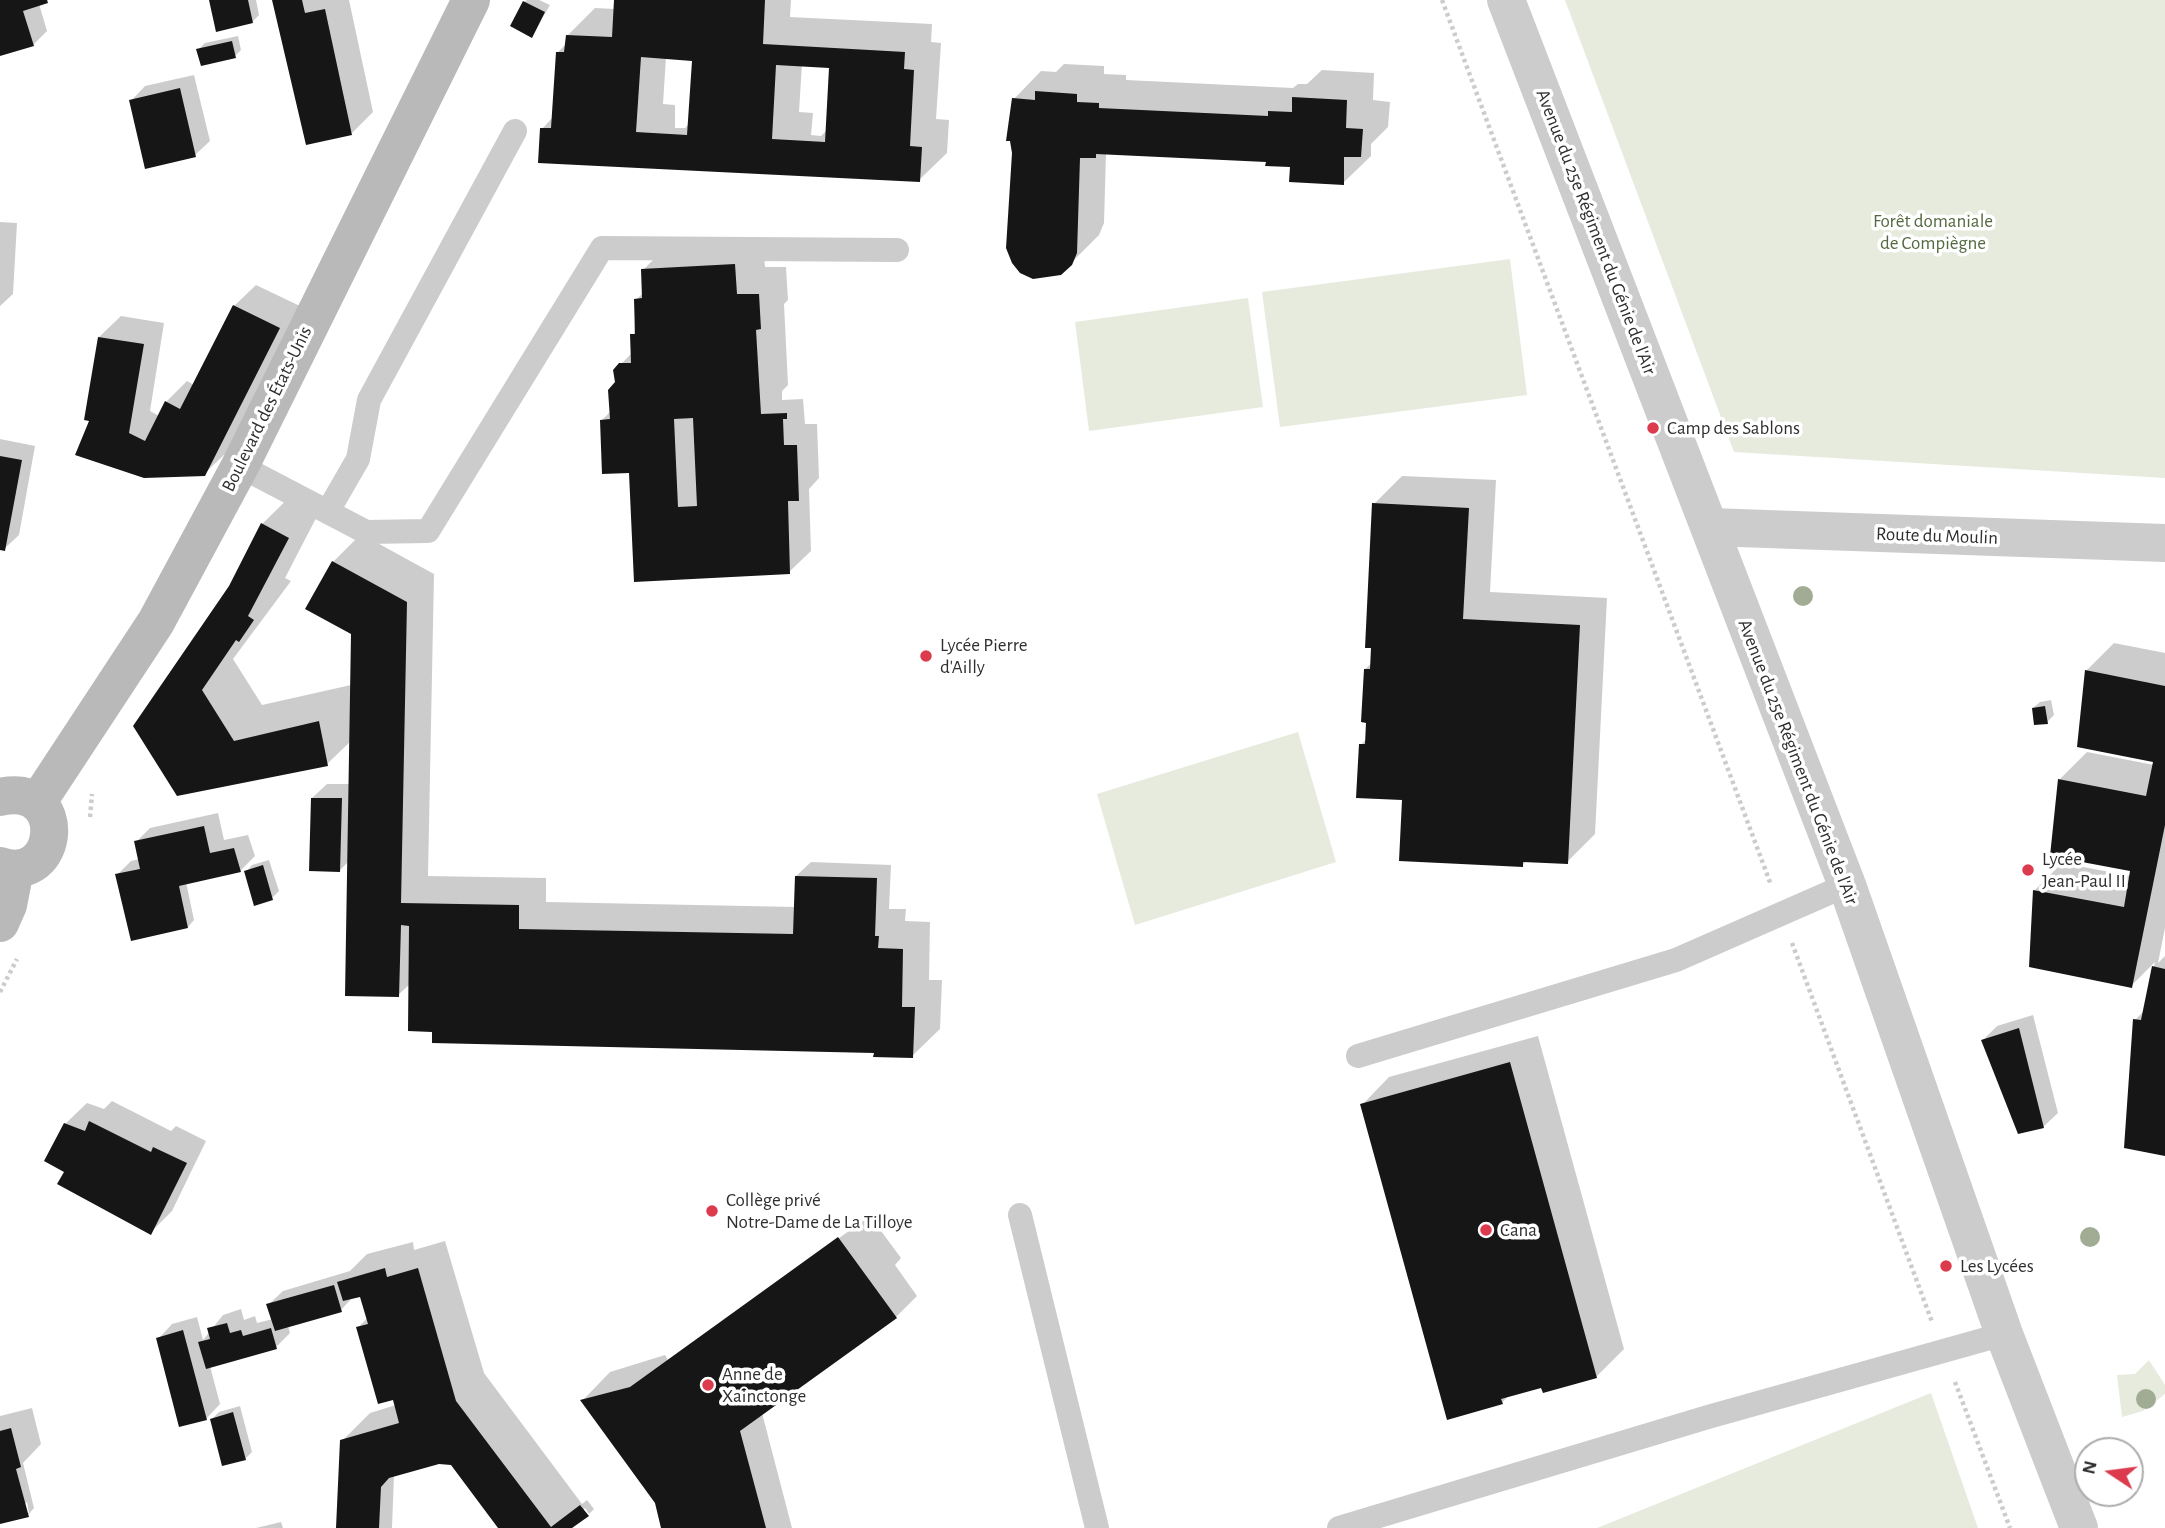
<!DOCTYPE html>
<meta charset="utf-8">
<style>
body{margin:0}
#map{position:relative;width:2165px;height:1528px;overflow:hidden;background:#fff;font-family:"Alegreya Sans",sans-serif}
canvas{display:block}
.north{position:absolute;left:2074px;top:1437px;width:70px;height:70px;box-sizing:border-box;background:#fff;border:2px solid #acacac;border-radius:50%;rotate:283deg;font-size:19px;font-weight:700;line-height:28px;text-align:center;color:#2f2f2f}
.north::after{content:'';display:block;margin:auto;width:24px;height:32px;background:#dc3b4d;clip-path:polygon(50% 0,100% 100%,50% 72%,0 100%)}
</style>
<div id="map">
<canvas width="2165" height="1528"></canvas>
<div class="north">N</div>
</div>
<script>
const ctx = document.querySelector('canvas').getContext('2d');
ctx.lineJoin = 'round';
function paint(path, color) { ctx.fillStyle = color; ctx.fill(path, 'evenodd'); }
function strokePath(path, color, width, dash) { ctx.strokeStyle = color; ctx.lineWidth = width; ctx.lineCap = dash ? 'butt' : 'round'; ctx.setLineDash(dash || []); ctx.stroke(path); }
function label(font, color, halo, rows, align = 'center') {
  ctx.font = font + ' "Alegreya Sans",sans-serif'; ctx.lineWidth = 7; ctx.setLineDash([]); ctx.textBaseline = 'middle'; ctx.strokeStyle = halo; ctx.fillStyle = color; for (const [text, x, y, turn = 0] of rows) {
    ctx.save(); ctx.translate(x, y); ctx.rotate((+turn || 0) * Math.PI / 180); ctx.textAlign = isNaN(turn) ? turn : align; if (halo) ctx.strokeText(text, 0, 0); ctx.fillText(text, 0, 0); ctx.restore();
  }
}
paint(new Path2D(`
 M1565,0H2165V478L1734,452Z
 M1510,259L1527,395L1280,427L1262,292Z
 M1248,298L1263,407L1089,431L1075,322Z
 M1298,732L1336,862L1135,925L1097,794Z
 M2149,1360L2165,1385V1394L2143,1411L2122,1417L2117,1375L2135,1374Z
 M1931,1393L1978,1528H1597Z`), '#e6ebde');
paint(new Path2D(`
 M0,0H49L39,4L47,31L33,45L0,54Z
 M211,0H256L259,15L252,22Z
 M274,0H349L373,112L352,133Z
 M527,0H539L550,5L532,36L524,2Z
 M616,0H791L790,17L932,24L931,42L941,43L936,119L949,120L947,153L919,180L542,129L553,117L557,53L567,43V36L595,8L615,9ZM666,57L694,59L690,123L685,128H675V105L663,104ZM802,64L831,66L827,130L821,136L811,135L813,113L799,112Z
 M238,36L241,50L235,56L198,50L205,43Z
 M1064,64L1104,66V74L1126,75V80L1293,88L1298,84H1307L1322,70L1374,73L1373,100L1390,102L1388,127L1371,144V156L1343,183L1268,161L1106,153L1104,223L1099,235L1070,264L1013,153L1012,140L1008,139L1014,99L1041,71L1056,72Z
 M194,75L210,141L195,155L131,101L145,86Z
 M0,222L17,223L13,294L0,306Z
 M763,237L765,267H786L788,300L784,304L788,385L782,391V400L803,399L805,424H817L819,478L809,489L811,551L789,572L636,581L630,471L602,420L611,411L616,383L615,370L633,352L636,300L644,292L643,270L671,242Z
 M256,285L300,306L226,453L204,474L91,420L99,337L121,316L164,323L150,411L159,416L166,402L187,381L194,385L234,306Z
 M0,439L35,446L19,535L4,549H0Z
 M1402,476L1496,480L1490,592L1607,598L1595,834L1567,862L1527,860L1522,866L1404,799L1361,745L1367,738L1365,669L1372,663L1374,504Z
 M301,486L326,499L285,578L291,581L233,659L262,705L351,685L352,633L333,562L361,534L434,574L428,876L546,878V902L796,907V876L811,862L891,865L889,909H906L905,921L930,922L929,980H942L940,1029L912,1056L876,1051L434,1031L410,984L398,995L349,861L340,870L312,798L327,784H350L351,741L327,764L135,726L230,587L262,524Z
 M2114,643L2165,653V928L2158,963L2165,956V1154L2135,1020L2145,1010L2155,962L2131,986L2035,890L2062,863L2131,876L2132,870L2059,780L2087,752L2154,765L2155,760L2079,745L2087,670Z
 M2051,700L2054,715L2047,722L2033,708L2040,702Z
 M218,813L224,840L248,835L255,856L241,870L186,882L194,920L188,927L117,875L131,861L139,859L136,842L150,828Z
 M269,860L279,891L272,898L246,872L252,865Z
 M2033,1015L2058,1113L2043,1127L1983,1040L1997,1026Z
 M1538,1036L1624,1349L1596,1377L1543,1386L1509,1395L1502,1403L1362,1105L1389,1077Z
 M112,1101L171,1131L176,1126L206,1141L172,1211L150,1233L66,1171L65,1124L87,1103L104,1109Z
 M870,1216L901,1258L895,1265L917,1296L896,1317L762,1413L792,1528H663L656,1502L583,1400L610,1372L665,1355L668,1360Z
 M445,1241L484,1373L582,1504L587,1500L594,1509L589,1514L585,1508L569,1528H500L452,1464L439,1462L394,1475L392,1528H338L342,1441L370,1413L396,1405L358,1328L368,1317L361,1294L354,1296L341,1310L288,1326L290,1333L276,1347L210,1366L220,1404L206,1419L158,1339L172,1324L197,1317L203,1340L223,1315L241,1309L244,1320L255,1316L257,1323L273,1319L268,1305L283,1291L350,1271L367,1254L413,1242L414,1250Z
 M240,1406L252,1452L245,1459L212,1419L219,1412Z
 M32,1408L41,1444L23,1463L34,1508L28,1515L0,1522V1416ZM27,1502L29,1513H26L24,1505Z
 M281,1522L283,1528H256Z`), '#0003');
paint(new Path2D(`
 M0,0H47L48,3L23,11L34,46L0,56Z
 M209,0H248L253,23L216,32Z
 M272,0H302L305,13L325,9L352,135L306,145Z
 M614,0H765L763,44L905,52L904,69L914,70L910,146L922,147L920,182L538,163L540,128H551L556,52H564L566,35L612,37ZM641,57L692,61L687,135L636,132ZM776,65L829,68L825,142L772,139Z
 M523,1L545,12L532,38L510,26Z
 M232,41L236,58L201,66L196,49Z
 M180,88L196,157L145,169L129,100Z
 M1035,91L1077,94V102L1099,103V108L1268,116V111L1292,112V97L1347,100L1346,128L1363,129L1361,157H1344V185L1289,182L1290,167L1265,166L1266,162L1096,154V158H1080L1077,253L1072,265L1061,275L1033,279L1020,273L1012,263L1006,248L1012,153L1010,141H1006L1012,98L1035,100Z
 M735,264L737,294H759L761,329L756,330L761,414L787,413V419H783L784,445H797L799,501H788L790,574L634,582L629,473L602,474L600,420L610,419L608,390L615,382L613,370L619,363H631L630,334H635L634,299L642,298L641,269ZM693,418L697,506L678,507L674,419Z
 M233,305L280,328L205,476L144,478L75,455L89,421L84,420L98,337L144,344L129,433L145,441L165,401L180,409Z
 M0,456L22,460L5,551L0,550Z
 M1372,503L1469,508L1463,619L1580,625L1568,864L1523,862V867L1399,861L1402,800L1356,798L1359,744H1365L1366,723L1361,722L1364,669H1370L1371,648H1365Z
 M261,523L289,538L248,616L254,620L239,642L236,640L202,690L234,741L319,721L328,766L177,796L133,726L229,586Z
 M332,561L407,602L401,903L519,905V929L793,934L795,876L877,878L875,936H879L878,948L903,949L902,1007H915L913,1058L873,1057L874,1053L432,1043V1032L408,1031L409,926L401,925L399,997L345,996L351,634L305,609Z
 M2085,670L2165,686V825L2132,988L2029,967L2033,890L2124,907L2130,871L2050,856L2058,779L2146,796L2153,762L2077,747Z
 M2045,706L2048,724L2034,725L2032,708Z
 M311,798H342L340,872L309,871Z
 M204,826L210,853L234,848L241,872L179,886L188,928L131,941L115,874L140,869L134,841Z
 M263,865L273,900L254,906L244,871Z
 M2152,966L2165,969V1156L2124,1148L2133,1019L2141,1020Z
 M2019,1028L2044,1128L2018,1134L1981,1040Z
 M1510,1062L1597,1378L1543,1393L1541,1388L1501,1399L1503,1404L1447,1420L1360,1104Z
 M89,1121L151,1152L153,1147L187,1163L151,1235L57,1184L64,1172L44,1161L64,1123L85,1131Z
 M838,1237L897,1318L740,1431L766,1528H661L655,1503L580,1400L630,1387Z
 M385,1268L387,1277L418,1268L456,1401L551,1527L580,1505L589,1516L572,1528H498L451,1465L439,1464L389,1478L381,1487L379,1528H336L340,1440L399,1423L393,1400L378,1404L356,1327L368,1324L360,1297L343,1301L337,1282Z
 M334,1285L342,1312L275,1331L266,1304Z
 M227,1323L230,1333L241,1330L243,1336L271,1328L277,1349L206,1369L198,1342L210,1339L207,1328Z
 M183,1330L207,1420L179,1427L156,1338Z
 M233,1412L246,1460L222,1466L210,1419Z
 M11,1428L21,1467L16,1469L29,1517L0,1524V1431Z`), '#161616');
strokePath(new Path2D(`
 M1442,0L1771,885
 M90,817L92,794
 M1792,943L1932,1322
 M0,992L17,959
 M1955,1382L2010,1528`), '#ccc', 4.5, [3.5, 3.5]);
strokePath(new Path2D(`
 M240,466L366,532L428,531L602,248L897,250
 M328,511L358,459L369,400L515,131
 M1358,1056L1676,960L1847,885
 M1020,1215L1097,1528
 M1339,1528L1708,1417L2004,1334`), '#ccc', 24);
strokePath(new Path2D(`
 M1506,0L1847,885L2004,1334L2079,1528
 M1710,527L2165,543`), '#ccc', 38);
strokePath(new Path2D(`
 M0,797C71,781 60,887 0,866
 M37,803L156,622L240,466L471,0
 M0,923L8,905L15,869`), '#b9b9b9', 38);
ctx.fillStyle = '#a1ac95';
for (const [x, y] of [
 [1803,596],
 [2090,1237],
 [2146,1399]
]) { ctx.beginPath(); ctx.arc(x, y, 10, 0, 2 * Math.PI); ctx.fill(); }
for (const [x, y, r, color] of [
 [1653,428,7,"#dc3b4d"],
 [926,656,7,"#dc3b4d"],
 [2028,870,7,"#dc3b4d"],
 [712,1211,7,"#dc3b4d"],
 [1486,1230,7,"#dc3b4d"],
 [1946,1266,7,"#dc3b4d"],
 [708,1385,7,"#dc3b4d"]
]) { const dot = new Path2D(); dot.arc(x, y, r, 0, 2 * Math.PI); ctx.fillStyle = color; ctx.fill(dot); strokePath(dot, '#fff', 2.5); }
label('19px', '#54693f', '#fff', [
 ["Forêt domaniale",1933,221],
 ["de Compiègne",1933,243]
]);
label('19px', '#2f2f2f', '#fff', [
 ["Avenue du 25e Régiment du Génie de l'Air",1596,232,69],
 ["Boulevard des États-Unis",267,409,-64],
 ["Route du Moulin",1937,536,2],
 ["Avenue du 25e Régiment du Génie de l'Air",1798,762,69]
]);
label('19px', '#2f2f2f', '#fff', [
 ["Camp des Sablons",1667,428],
 ["Lycée Pierre",940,645],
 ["d'Ailly",940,667],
 ["Lycée",2042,859],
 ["Jean-Paul II",2042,881],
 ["Collège privé",726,1200],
 ["Notre-Dame de La Tilloye",726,1222],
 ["Cana",1500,1230],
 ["Les Lycées",1960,1266],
 ["Anne de",722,1374],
 ["Xainctonge",722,1396]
], 'left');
</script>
